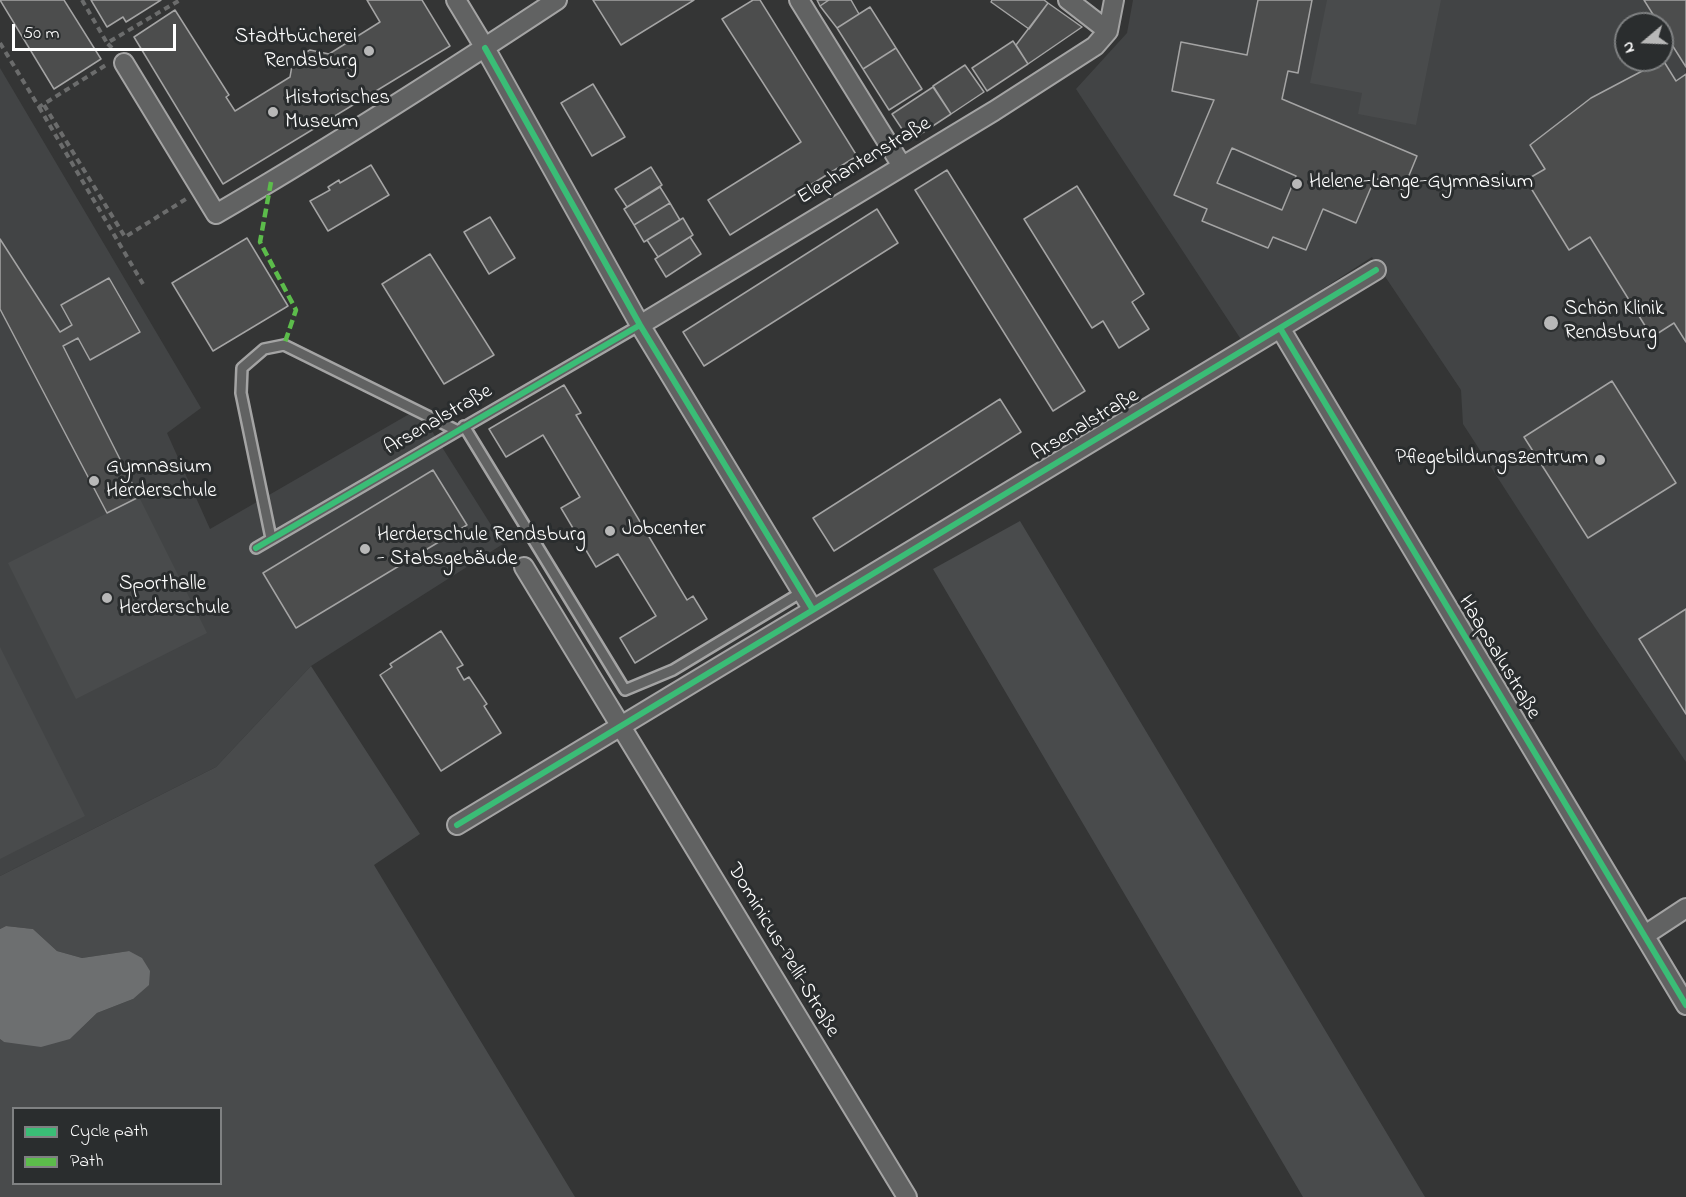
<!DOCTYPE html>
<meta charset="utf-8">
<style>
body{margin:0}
#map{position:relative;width:1686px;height:1197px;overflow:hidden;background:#343535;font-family:"Indie Flower",sans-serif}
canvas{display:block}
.legend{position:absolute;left:12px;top:1107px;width:210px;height:78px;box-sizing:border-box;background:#2a2d2e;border:2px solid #7f8182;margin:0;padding:8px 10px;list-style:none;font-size:18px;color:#fff}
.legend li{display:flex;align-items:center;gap:12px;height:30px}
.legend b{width:30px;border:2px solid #7f8182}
.north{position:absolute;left:1614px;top:12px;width:60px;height:60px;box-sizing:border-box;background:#2a2d2e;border:2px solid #7f8182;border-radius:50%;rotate:251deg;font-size:16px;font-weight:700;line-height:24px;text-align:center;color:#fff}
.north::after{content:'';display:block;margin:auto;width:21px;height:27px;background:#b8b8b8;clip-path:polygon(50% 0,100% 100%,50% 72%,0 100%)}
.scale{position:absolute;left:12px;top:24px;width:164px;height:27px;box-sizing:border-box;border:3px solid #fff;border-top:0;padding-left:8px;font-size:18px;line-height:21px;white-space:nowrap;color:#fff;-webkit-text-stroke:4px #2a2d2e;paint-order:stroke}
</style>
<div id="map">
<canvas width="1686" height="1197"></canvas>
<ul class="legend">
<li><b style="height:8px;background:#3abd76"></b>Cycle path</li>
<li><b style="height:8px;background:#5cbc4b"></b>Path</li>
</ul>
<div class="north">N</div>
<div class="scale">50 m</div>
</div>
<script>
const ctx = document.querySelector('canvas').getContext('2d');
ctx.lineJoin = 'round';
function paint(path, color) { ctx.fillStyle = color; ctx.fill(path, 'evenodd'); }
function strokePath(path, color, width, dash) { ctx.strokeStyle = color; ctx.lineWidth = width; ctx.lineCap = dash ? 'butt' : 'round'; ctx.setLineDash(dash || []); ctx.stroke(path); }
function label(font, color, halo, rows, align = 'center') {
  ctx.font = font + ' "Indie Flower",sans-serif'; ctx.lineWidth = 6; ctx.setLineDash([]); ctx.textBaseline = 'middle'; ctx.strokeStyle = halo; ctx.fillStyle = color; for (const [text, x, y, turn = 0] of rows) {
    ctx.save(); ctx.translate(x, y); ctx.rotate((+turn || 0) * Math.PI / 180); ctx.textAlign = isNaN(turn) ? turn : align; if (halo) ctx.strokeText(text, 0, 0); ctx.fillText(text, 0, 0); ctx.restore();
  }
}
paint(new Path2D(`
 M1133,0H1686V762L1587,616L1463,424L1461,390L1372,257L1242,341L1076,89L1127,33ZM1626,24H1662V60H1626Z
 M0,68L201,408L167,433L210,529L418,409L503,544L311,666L216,767L0,876Z`), '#424445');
paint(new Path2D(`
 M1327,0H1441L1416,125L1358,114L1362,93L1310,83Z
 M139,497L207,633L76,699L8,563Z
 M1020,521L1425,1197H1303L933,569Z
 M0,647L85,816L0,859Z
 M311,666L420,834L374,865L575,1197H0V1039L4,1042L70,1039L97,1013L133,999L129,951L82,958L57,951L33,929L6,926L0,929V876L216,767ZM14,1108H220V1184H14Z`), '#494b4c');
paint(new Path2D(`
 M6,926L33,929L57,951L82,958L129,951L142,958L150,971L149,985L133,999L97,1013L70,1039L41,1047L4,1042L0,1039V929Z`), '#6d6f70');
const building = new Path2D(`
 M0,0H64L101,59L54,89Z
 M91,0H161L126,22L123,17L107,27Z
 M367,0H422L450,46L223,184L134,37L175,10L229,95L226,97L235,111L290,77L293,60L301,55L310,50L329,54L380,22Z
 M593,0H694L621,45Z
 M753,0H760L857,156L730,235L708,200L801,142L722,19Z
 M817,0H829L820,6Z
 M829,0H851L859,14L837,28L820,6Z
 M992,0H1044L1048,3L1029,29L991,2Z
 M1258,0H1312L1298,73L1288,71L1282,99L1417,156L1403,190L1375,178L1356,223L1323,209L1306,250L1273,237L1268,248L1202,221L1207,209L1174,195L1214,100L1172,91L1181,42L1247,55ZM1232,148L1296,176L1282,210L1217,183Z
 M1644,0H1686V67L1662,29V24H1659Z
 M1048,3L1082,27L1028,64L1016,45Z
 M870,7L896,48L863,69L837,28Z
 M1013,41L1028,64L987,91L972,68Z
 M896,48L922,89L889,110L863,69Z
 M1663,60L1676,81L1686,74V342L1674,323L1652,337L1590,237L1569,250L1526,180L1545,169L1530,145L1591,98Z
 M965,65L984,92L951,114L933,86Z
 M593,84L625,137L592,156L561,103Z
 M933,87L951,114L910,141L892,114Z
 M371,165L389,195L328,231L310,201L330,190L328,187L339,180L340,183Z
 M651,167L662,185L627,207L615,189Z
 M947,170L1085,391L1053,411L915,190Z
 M1077,186L1144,294L1132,302L1149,329L1119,348L1103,321L1092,328L1024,219Z
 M660,187L670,203L634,225L624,209Z
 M670,203L680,220L644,242L634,225Z
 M877,209L898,243L704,366L683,332Z
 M490,217L515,258L489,274L464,232Z
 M683,218L693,235L658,257L647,240Z
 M690,237L701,254L666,277L655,259Z
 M247,238L288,306L213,351L172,283Z
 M0,239L60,332L72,325L61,305L109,278L140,332L90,360L78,338L63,346L139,497L107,513L0,309Z
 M430,254L494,355L444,384L382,284Z
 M1612,381L1676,483L1588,538L1524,437Z
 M564,385L581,413L576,415L687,600L693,596L707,619L635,663L620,638L656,616L618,554L596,567L561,508L580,497L543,435L506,457L489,429Z
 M1000,399L1021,432L834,551L813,518Z
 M433,470L467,525L296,628L263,573Z
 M1686,609V714L1639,639Z
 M441,631L463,665L457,668L464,680L469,677L487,704L484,706L501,733L441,771L380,675L392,667L390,664Z`);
paint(building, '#4c4d4d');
strokePath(building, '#a4a4a4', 1.5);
const service = new Path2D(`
 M464,426L625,690L673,670L802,592
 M271,538L241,393L242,368L264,349L284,345L456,430
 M256,548L640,325`);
const minor = new Path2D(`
 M456,0L485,48L640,325L813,610
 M799,0L902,166
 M1068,0L1108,31
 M124,63L216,214C331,147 445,74 557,0
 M640,325L994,111L1095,46L1108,31L1114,0
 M1280,328L1686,1005
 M524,567L907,1197
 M457,825L1376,270
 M1645,935L1686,908`);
strokePath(service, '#a4a4a4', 14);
strokePath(minor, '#a4a4a4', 22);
strokePath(new Path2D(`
 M82,0L107,43
 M0,43L39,107L106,65
 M112,48L107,43L180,0
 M44,105L125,237L186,199
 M39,107L143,284`), '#6b6c6c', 4, [6, 4.5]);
strokePath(service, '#616262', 9);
strokePath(minor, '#616262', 18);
strokePath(new Path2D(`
 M271,182L260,242L296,310L284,345`), '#5cbc4b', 4.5, [9, 4.5]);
strokePath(new Path2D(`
 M485,48L640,325L813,610
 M1280,328L1686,1005
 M256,548L640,325
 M457,825L1376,270`), '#3abd76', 6);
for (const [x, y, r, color] of [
 [369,51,6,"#b8b8b8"],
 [273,112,6,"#b8b8b8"],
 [1297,184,6,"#b8b8b8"],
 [1551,323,8,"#b8b8b8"],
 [1600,460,6,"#b8b8b8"],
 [94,481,6,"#b8b8b8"],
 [610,531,6,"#b8b8b8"],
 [365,549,6,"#b8b8b8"],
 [107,598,6,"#b8b8b8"]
]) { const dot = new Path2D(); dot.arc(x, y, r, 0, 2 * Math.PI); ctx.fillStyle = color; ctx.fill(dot); strokePath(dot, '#2a2d2e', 2); }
label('21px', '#fff', '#2a2d2e', [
 ["Stadtbücherei",357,39,"right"],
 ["Rendsburg",357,63,"right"],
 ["Historisches",285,100],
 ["Museum",285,124],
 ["Helene-Lange-Gymnasium",1309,184],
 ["Schön Klinik",1564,311],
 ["Rendsburg",1564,335],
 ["Pflegebildungszentrum",1588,460,"right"],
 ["Gymnasium",106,469],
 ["Herderschule",106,493],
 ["Jobcenter",622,531],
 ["Herderschule Rendsburg",377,537],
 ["- Stabsgebäude",377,561],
 ["Sporthalle",119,586],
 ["Herderschule",119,610]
], 'left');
label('21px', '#fff', '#2a2d2e', [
 ["Elephantenstraße",865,162,-31],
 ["Arsenalstraße",439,421,-30],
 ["Arsenalstraße",1086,426,-31],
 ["Haapsalustraße",1498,658,59],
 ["Dominicus-Pelli-Straße",782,951,59]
]);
</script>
